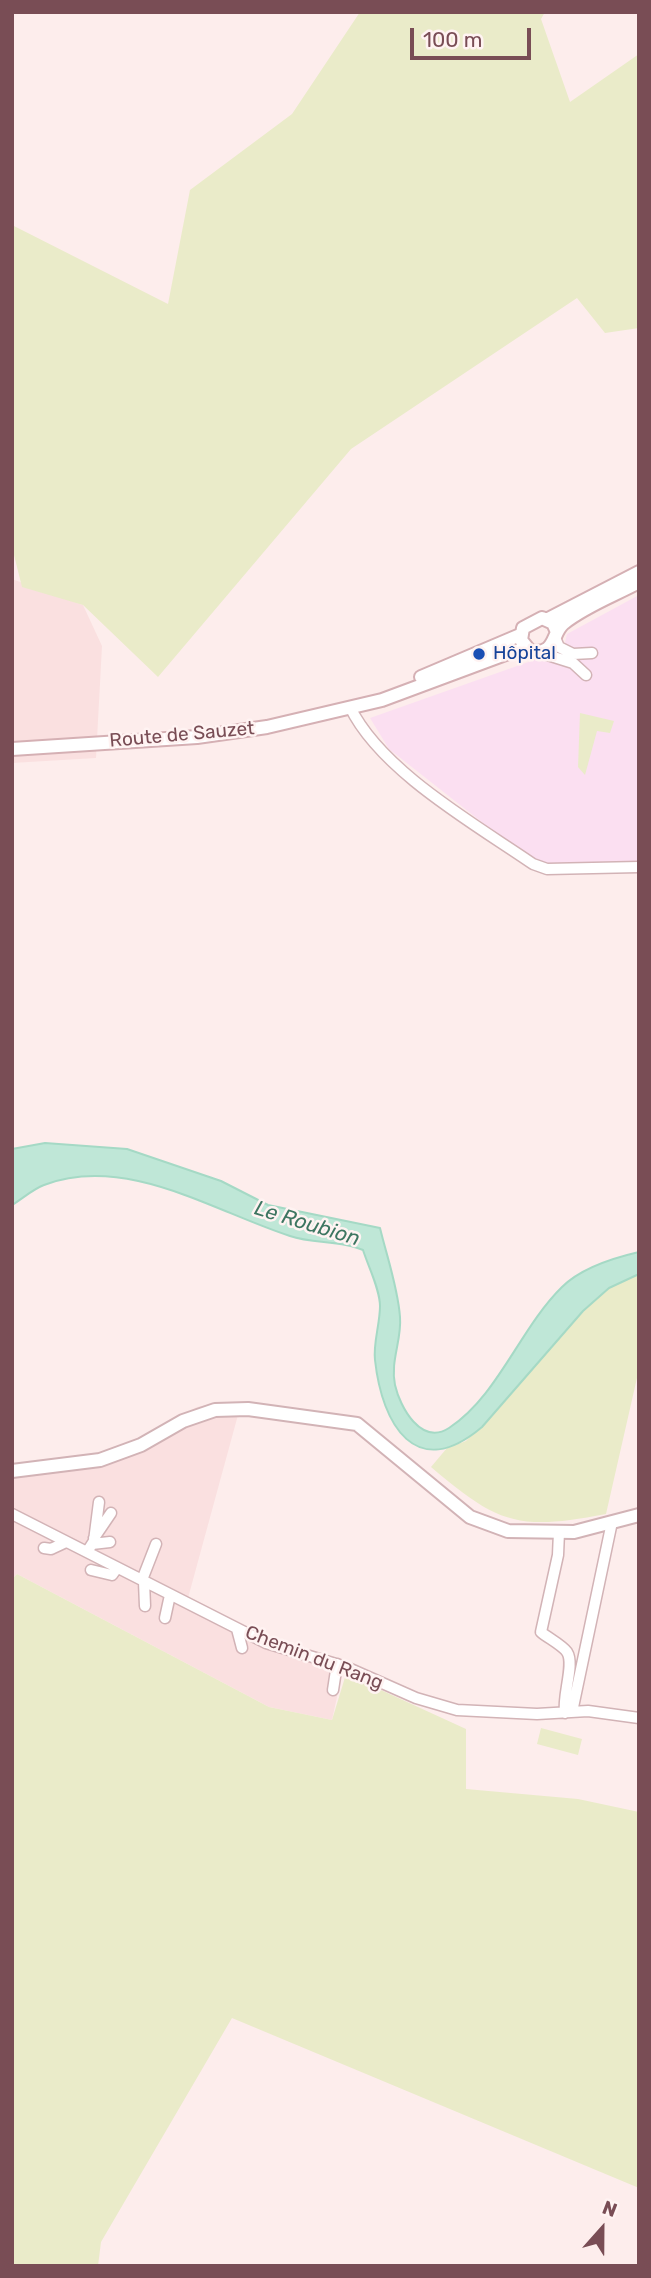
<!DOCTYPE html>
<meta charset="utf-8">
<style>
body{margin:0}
#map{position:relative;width:651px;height:2278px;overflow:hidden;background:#fdedec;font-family:Rubik,sans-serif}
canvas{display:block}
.frame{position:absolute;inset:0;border:14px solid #794d55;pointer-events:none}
.north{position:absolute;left:567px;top:2194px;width:70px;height:70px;-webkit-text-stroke:5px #fff3f2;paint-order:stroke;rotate:21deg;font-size:19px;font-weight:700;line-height:28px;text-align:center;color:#794d55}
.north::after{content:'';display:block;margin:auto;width:24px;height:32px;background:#794d55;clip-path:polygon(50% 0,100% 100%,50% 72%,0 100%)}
.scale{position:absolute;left:410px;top:28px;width:121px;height:32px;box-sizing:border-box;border:4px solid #794d55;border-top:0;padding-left:9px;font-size:21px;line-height:24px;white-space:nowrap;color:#794d55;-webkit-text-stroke:5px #fff3f2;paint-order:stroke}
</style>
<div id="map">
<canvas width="651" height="2278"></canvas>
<div class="frame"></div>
<div class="north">N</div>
<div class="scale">100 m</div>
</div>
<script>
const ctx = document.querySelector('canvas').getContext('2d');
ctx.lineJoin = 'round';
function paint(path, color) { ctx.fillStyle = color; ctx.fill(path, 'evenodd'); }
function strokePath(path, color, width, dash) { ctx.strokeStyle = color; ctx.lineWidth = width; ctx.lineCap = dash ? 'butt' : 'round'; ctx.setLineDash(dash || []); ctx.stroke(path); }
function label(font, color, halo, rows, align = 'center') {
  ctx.font = font + ' Rubik,sans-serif'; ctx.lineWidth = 5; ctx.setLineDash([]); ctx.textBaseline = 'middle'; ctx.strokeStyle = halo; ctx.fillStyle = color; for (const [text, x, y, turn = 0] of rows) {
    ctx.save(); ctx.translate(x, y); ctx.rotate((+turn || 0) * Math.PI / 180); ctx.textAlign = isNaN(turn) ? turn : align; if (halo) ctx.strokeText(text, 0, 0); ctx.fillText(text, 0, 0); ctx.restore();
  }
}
paint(new Path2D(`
 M12,579L83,605L102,646L96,758L12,763Z
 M220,1402L241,1404L188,1598L267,1638L345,1660L332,1720L269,1707L17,1574L12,1579V1465L93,1454L133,1442L197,1407Z`), '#fae0e0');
paint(new Path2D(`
 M639,595V868H540L389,749L370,718L551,654L564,647L567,634Z`), '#fbdff1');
paint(new Path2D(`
 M360,12H545L541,19L570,102L639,54V328L605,333L577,298L351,449L158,677L83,605L22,587L12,547V225L168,304L190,190L292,114Z
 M580,713L614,721L610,733L597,731L585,775L578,767Z
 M639,1274V1369L606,1514C518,1531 498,1524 431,1467L447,1448L466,1441L583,1311L609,1288Z
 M17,1574L269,1707L332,1720L346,1674L466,1729V1789L578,1799L639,1812V2188L232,2018L101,2242L98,2266H12V1579Z
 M541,1728L582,1739L578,1755L537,1744Z`), '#eaebc9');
const water = new Path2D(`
 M45,1143L127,1149L221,1181L268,1205L380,1228C387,1257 398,1288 400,1317C402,1340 390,1361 395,1385C400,1407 421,1446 449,1428C498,1396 520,1328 562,1287C581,1268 613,1258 639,1252V1274L609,1288L583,1311L482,1427C416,1483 382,1425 375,1360C373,1343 380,1324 380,1306C380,1289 368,1266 363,1250C340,1240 313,1244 290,1236C213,1211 126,1154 44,1185C33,1189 22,1199 12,1205V1149Z`);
paint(water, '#bfe7d7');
strokePath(water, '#a5d9c5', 2);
const minor = new Path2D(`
 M556,640L559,647L573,654L592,653
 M538,652L573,663L586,675
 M350,707C381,771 475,824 533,864L547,869L639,867
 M12,1514L266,1643L346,1667L416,1698L457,1710L537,1714L588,1711L639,1718
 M559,1532L558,1555L541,1632C548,1638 562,1645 567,1652C575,1664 562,1696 565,1713
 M94,1538L111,1513
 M92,1544L110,1542
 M44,1548L51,1549L66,1542
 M87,1552L94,1541L99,1502
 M91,1570L112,1575L117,1568
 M142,1580L156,1544
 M144,1582L145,1606
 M165,1618L170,1595
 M237,1629L242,1648
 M333,1690L337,1664
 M572,1712L612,1522`);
const tertiary = new Path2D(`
 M12,1471L100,1460L141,1445L183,1421L215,1410L248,1409L357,1424L470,1517L508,1531L574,1532L639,1515`);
const secondary = new Path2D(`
 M548,619L639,572
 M557,632L553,623L542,618L523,628L521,640L530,651C557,656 551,633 564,623C585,606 615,595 639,582
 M421,677L520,635
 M12,749L197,737L267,727L382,700L511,652L526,649`);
strokePath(minor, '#d2b3b6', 13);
strokePath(tertiary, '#d2b3b6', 16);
strokePath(secondary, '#d5b0b4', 16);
strokePath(minor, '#fff', 10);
strokePath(tertiary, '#fff', 12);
strokePath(secondary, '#fff', 12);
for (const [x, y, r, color] of [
 [479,654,7,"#1a4fb4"]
]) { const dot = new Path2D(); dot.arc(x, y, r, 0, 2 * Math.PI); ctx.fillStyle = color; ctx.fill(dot); strokePath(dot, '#fff3f2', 2.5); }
label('19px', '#164399', '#fff3f2', [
 ["Hôpital",493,654]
], 'left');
label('19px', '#794d55', '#fff3f2', [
 ["Route de Sauzet",182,735,-5],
 ["Chemin du Rang",314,1658,21]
]);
label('italic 21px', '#3d7661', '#fff3f2', [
 ["Le Roubion",307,1224,17]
]);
</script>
